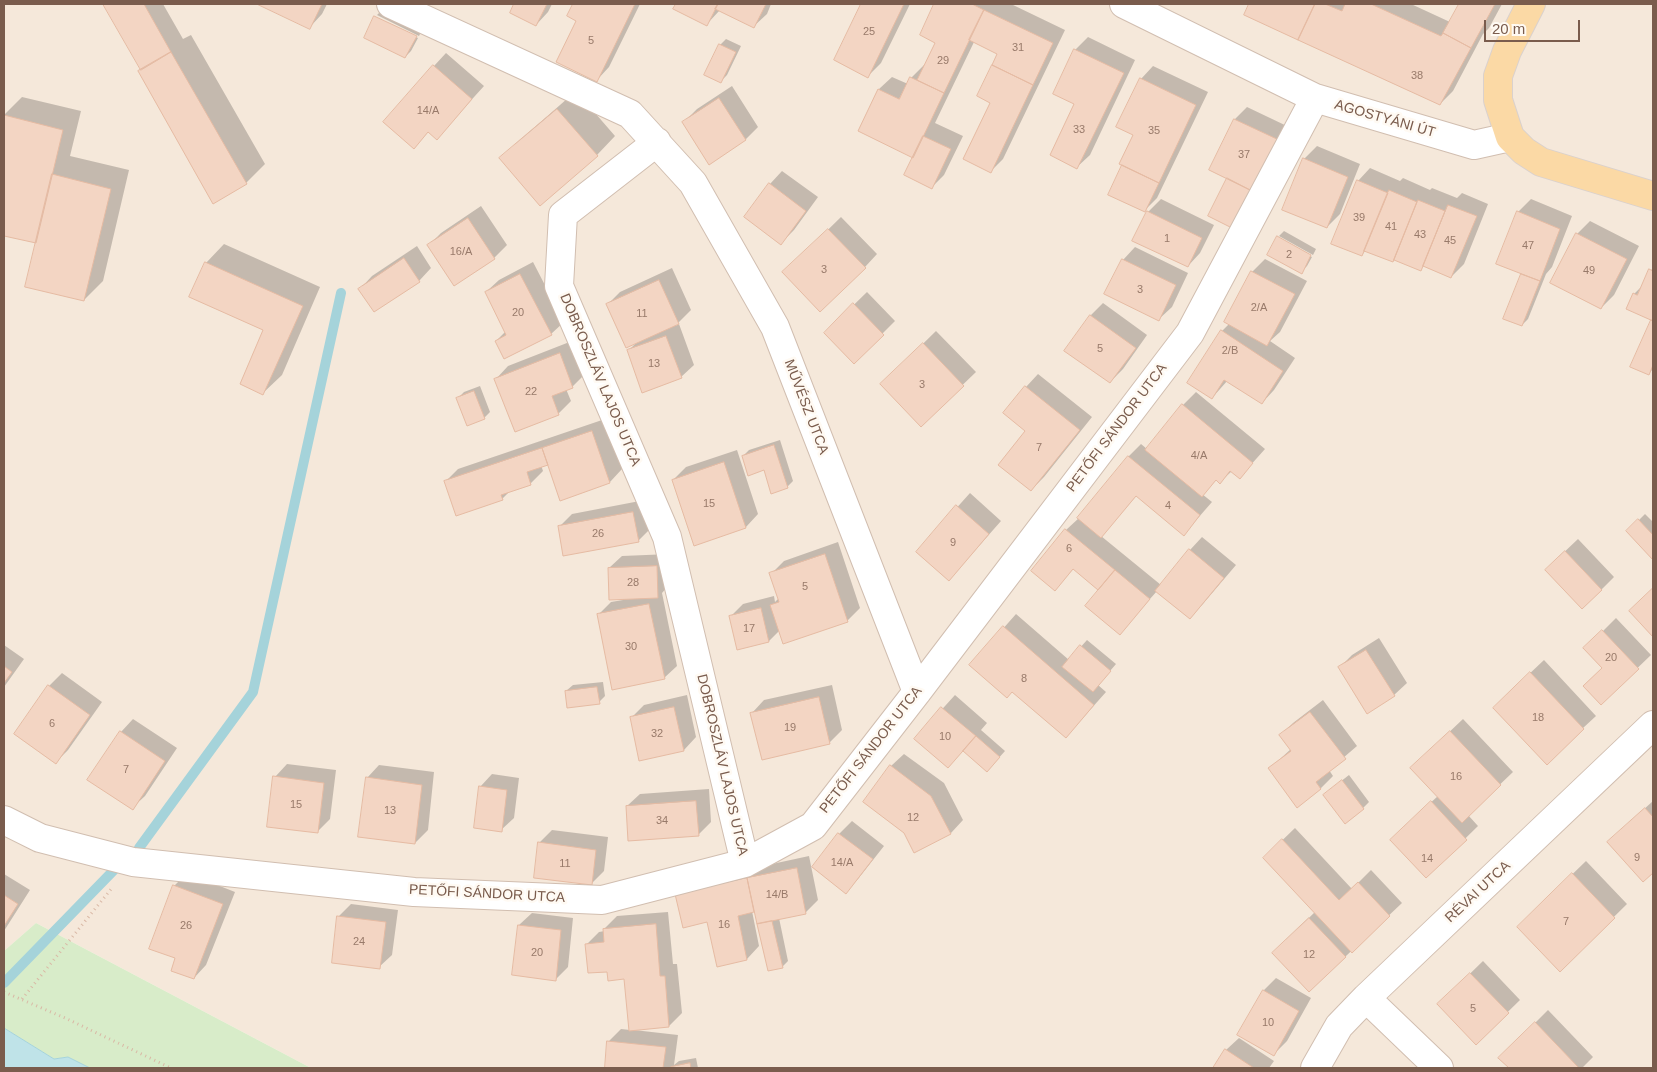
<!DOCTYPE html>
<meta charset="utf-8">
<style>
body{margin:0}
#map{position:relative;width:1657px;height:1072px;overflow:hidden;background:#fdf6ec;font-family:Helvetica,sans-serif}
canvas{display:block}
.frame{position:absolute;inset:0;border:5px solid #7a5c4d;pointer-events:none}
.scale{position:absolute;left:1484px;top:20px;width:96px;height:22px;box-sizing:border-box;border:2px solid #7a5c4d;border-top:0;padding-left:6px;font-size:15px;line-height:18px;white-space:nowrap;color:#7a5c4d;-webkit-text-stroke:4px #fffaf3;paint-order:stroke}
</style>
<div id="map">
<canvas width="1657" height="1072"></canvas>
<div class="frame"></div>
<div class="scale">20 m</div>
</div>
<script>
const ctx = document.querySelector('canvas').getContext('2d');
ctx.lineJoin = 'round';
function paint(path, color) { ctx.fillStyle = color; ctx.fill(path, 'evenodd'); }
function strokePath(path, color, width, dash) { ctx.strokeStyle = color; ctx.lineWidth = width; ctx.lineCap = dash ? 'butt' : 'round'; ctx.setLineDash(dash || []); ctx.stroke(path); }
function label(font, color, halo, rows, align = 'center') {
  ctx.font = font + ' Helvetica,sans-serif'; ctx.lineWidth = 5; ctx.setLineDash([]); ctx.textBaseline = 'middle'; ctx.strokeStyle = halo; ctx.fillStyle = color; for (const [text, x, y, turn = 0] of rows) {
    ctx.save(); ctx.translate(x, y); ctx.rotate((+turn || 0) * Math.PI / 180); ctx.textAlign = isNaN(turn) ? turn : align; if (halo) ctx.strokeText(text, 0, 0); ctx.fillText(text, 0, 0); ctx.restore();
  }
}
paint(new Path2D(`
 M4,4H1653V1068H311L36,923L4,951Z`), '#f5e8da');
paint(new Path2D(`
 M36,923L311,1068H90L68,1057L54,1059L4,1028V951Z`), '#d8ecc9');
const water = new Path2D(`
 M4,1028L54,1059L68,1057L90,1068H4Z`);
paint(water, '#bfe3e8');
strokePath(water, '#a5d3da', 1);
paint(new Path2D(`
 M105,4H163L183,39L191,35L265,164L246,183L142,69Z
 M260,4H327L322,14L310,27Z
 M516,4H552L548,12L536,25L511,13Z
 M574,4H640L609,67L597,80L578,20L568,16Z
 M677,4H771L767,14L754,26L720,10L707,24L675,9Z
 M862,4H910L881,63L868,76L835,60Z
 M936,4H1011L1065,30L1003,159L991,171L992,102L999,53L974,42L935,123L963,136L944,175L932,187L914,157L859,130L879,89L892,77L908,84L911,78L924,65L926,66L937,42L921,34Z
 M1250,4H1411L1450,22L1460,4H1502L1489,28L1483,34L1453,91L1440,104L1245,14Z
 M382,10L422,30L419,36L377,15Z
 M376,16V18L418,38L411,51L405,57L366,37Z
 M1088,37L1135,60L1090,155L1077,167L1075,50Z
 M726,39L741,46L727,75L721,81L720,45Z
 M446,53L484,86L437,138L429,131L414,147L434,66Z
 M1153,66L1208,92L1157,198L1144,211L1124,165L1135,135L1141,79Z
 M732,86L758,127L746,139L710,163L684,122L697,109Z
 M576,91L615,136L597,155L501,158L520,140Z
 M22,97L81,111L70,156L129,170L103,281L84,300L37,242L4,234V115Z
 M1247,107L1291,128L1248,216L1228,178L1235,119Z
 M1317,146L1360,164L1340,214L1327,227L1304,159Z
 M1370,168L1400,181L1403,178L1430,190L1432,188L1457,198L1462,193L1488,204L1464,264L1451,277L1424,266L1421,269L1395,259L1393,261L1366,250L1362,255L1358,181Z
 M782,171L818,197L794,230L781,243L770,184Z
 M1161,199L1214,225L1200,253L1188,266L1148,212Z
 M1531,199L1572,216L1552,267L1546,274L1528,319L1522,325L1523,273L1518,212Z
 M481,206L507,245L494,258L454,284L428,246L441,233Z
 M841,217L877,254L865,267L797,260Z
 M1590,221L1639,246L1614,295L1601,308L1552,282L1578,233Z
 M1284,231L1316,249L1313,255L1279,236Z
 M1278,239L1312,257L1307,266L1301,272Z
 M224,244L320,287L282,375L263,393L265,329L206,263Z
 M417,246L431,268L419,281L360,289L372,276Z
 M1135,247L1188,273L1172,307L1159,319L1123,260Z
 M1265,259L1307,281L1280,332L1270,341L1295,358L1274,390L1262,403L1228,380L1212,398L1222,331L1229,324L1252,272Z
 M533,262L564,322L551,334L496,341L506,331L486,292L499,280Z
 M1653,267V369L1649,373L1632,366L1653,319L1628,308L1634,294L1644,284Z
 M672,268L691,310L675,326L679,324L694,365L681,377L628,351L637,342L608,304L620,292Z
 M867,292L895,321L854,362L825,333Z
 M1103,303L1147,335L1123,369L1110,382L1091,315Z
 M936,331L976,372L921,425L882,384Z
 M572,341L585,374L572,387L566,389L571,401L558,414L496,379L508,366Z
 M1038,374L1092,417L1044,477L1031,490L1026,387Z
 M480,386L490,412L484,418L458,398L464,392Z
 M1196,392L1265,449L1240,477L1232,471L1220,482L1217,479L1202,494L1212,502L1184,534L1137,495L1101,536L1161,585L1190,550L1202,537L1236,565L1202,605L1190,618L1157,591L1120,633L1100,590L1074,568L1055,589L1066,530L1079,518L1129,456L1141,444L1147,449L1183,405Z
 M605,419L622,469L610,482L548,463L541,465L543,471L530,484L511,490L502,499L446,481L458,469Z
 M780,440L793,481L787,487L764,469L743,456L749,450Z
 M737,450L758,514L746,527L673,480L686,467Z
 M970,493L1001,521L949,580L917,552Z
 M645,500L651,528L638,541L559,527L572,514Z
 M1645,514L1653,522V559L1628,531Z
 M1578,539L1614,577L1601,590L1559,557Z
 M838,542L860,608L847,621L780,630L769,641L730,617L743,604L774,596L775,602L779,598L771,574L784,561Z
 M670,554V584L662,593L677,666L664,678L598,615L611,602L623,600L609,568L622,556Z
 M1016,614L1069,660L1087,640L1116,664L1098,685L1106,692L1066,737L1012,691L971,665Z
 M1616,618L1651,655L1601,703L1603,667L1598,636Z
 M1379,638L1407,683L1394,695L1339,668L1352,655Z
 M4,645L24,659L4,687Z
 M1544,660L1596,716L1583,728L1507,695Z
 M62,673L102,702L68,750L55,763L49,686Z
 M603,682L605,696L599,702L566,691L573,685Z
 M832,685L842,730L829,743L752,713L764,700Z
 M687,695L696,737L684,750L631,718L644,705Z
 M955,695L987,723L981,730L1005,751L987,771L964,750L916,738Z
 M1323,700L1357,746L1329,770L1333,776L1321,788L1297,806L1269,769L1291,749L1281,735L1293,723Z
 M133,719L177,748L145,796L132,808L121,732Z
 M1463,719L1513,772L1468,815L1478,826L1426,877L1404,827L1438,796L1424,756Z
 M904,754L944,783L963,820L951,833L915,851L905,832L891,766Z
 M287,764L336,770L330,819L317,832L275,777Z
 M379,765L434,772L428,830L415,843L367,778Z
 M492,774L519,778L514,818L501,830L480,787Z
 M1349,775L1369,802L1363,808L1331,789Z
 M709,789L711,822L698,835L627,806L640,794Z
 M1653,801V871L1643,880L1621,830Z
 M852,821L884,846L858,879L846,892L813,867L839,834Z
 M1295,828L1352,889L1371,870L1402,903L1309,991L1286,940L1315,912L1264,858Z
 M552,830L608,837L604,871L591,884L539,843Z
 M809,856L818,900L806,912L779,918L788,961L782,967L769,970L755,910L752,911L759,946L747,959L708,921L689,882Z
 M1586,861L1627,904L1560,970L1518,927Z
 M187,873L235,892L206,965L194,978L177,958L174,886Z
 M4,874L30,890L4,931Z
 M351,904L398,910L392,955L379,967L338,917Z
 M668,912L673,964H677L682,1013L669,1026L634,1030L678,1035L674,1065L679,1061L696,1058L698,1068H606L608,1042L621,1029L630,1030L625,978L608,970L587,944L599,932L605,931L604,929L617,916Z
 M532,913L573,918L568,967L555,980L519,925Z
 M1483,961L1520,1000L1476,1043L1439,1004Z
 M1276,978L1311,998L1287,1041L1274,1054L1264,990Z
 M1548,1010L1593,1057L1582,1068H1510L1500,1058Z
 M1239,1038L1274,1061L1269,1068H1214L1226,1050Z`), '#0003');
strokePath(new Path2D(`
 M139,848L253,692L341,293
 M4,983L114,870`), '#a5d3da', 10);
const building = new Path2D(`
 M103,4H144L171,52L141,70Z
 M257,4H322L310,29Z
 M514,4H547L536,26L510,13Z
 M573,4H635L597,82L556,62L576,21L567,16Z
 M676,4H718L707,26L673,9Z
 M718,4H766L754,28L715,9Z
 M861,4H904L868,78L834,60Z
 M934,4H972L984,10L944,93L917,80L935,43L920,35Z
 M1249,4H1315L1298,40L1244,15Z
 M1315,4H1325L1342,11L1345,4H1371L1441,36L1443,33L1471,48L1440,105L1298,40Z
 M1459,4H1495L1471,48L1443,33Z
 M984,10L1053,43L1033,85L992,65L997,54L969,40Z
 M374,16L417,36L405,58L364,38Z
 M719,44L736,52L721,83L704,75Z
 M1074,49L1124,73L1077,169L1050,155L1074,104L1053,94Z
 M171,52L247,184L213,204L138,71Z
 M433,65L472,99L437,140L428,132L414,149L383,122Z
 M992,65L1033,85L991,173L963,159L990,103L977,96Z
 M910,77L944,93L913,158L858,131L878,89L899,99Z
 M1140,78L1196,105L1159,183L1119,164L1133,135L1116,127Z
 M719,98L746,140L709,165L682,122Z
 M557,109L598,156L540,206L499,158Z
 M4,115L63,130L36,243L4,236Z
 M1234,119L1279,140L1254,192L1209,170Z
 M923,136L951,149L932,189L904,175Z
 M1303,158L1348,177L1327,228L1282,210Z
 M1122,165L1159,183L1145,212L1108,195Z
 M52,174L111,189L84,301L25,287Z
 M1227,178L1254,192L1236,230L1208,216Z
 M1357,180L1388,193L1362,256L1331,244Z
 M769,183L806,211L781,245L744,217Z
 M1389,190L1417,202L1393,262L1364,251Z
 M1418,200L1445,211L1421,271L1394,260Z
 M1448,205L1477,216L1451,278L1423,266Z
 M1147,211L1202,238L1188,267L1132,241Z
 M1517,211L1560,229L1540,281L1496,264Z
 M468,218L495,259L454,286L427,245Z
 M828,229L866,268L820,312L782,272Z
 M1576,233L1627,259L1601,309L1550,283Z
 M1277,236L1311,255L1302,274L1267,255Z
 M404,258L420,282L374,312L358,289Z
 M1122,259L1176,285L1159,321L1104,294Z
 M205,262L303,306L263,395L240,384L263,330L189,297Z
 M1649,269L1653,271V321L1626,309L1633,293L1637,295Z
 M1251,271L1295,294L1267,346L1224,322Z
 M520,274L552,335L504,359L495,341L506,335L485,292Z
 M1521,274L1540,281L1522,326L1503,319Z
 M659,280L679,324L626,348L606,304Z
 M853,303L884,335L854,364L824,333Z
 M1090,315L1136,348L1110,383L1064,351Z
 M1651,320L1653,321V365L1649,375L1630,367Z
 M1221,330L1283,371L1262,404L1224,380L1212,399L1187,383Z
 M666,336L682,378L642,393L627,350Z
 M923,343L964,386L921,427L880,384Z
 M560,353L573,388L552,396L559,415L515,432L494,379Z
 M1025,386L1080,430L1031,491L998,465L1025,431L1003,413Z
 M474,391L485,419L467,426L456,398Z
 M1182,404L1253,463L1240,479L1230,471L1220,484L1216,480L1202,497L1145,450Z
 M592,431L610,483L560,501L542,448Z
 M774,445L788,488L771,494L764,470L748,476L742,456Z
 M542,448L548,465L527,472L531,485L501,495L503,500L456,516L444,481Z
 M1128,456L1200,515L1184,536L1136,496L1101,538L1077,518Z
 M724,462L746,528L694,546L672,480Z
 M956,505L989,534L949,581L916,552Z
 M633,512L639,542L563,556L558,526Z
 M1638,519L1653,535V560L1626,531Z
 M1065,529L1115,570L1098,590L1073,569L1055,591L1031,571Z
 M1189,549L1224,578L1190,619L1155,591Z
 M1565,551L1602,590L1582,609L1545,570Z
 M825,554L848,622L783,644L770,605L779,602L769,573Z
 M657,566L658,598L609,600L608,568Z
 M1115,570L1150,599L1120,635L1085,606Z
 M1653,588V637L1629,611Z
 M649,604L665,679L612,690L597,614Z
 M761,608L769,642L737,650L729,616Z
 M1003,626L1094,705L1066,738L1012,692L1007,698L969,665Z
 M1602,630L1639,669L1601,705L1583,686L1602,668L1583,648Z
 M1080,645L1111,671L1093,692L1062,667Z
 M1366,650L1395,696L1367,714L1338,667Z
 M4,666L12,672L4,683Z
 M1530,672L1584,729L1547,765L1493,708Z
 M48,685L90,715L56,764L14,734Z
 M597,687L600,704L567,708L565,691Z
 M819,697L830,744L762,760L750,713Z
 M674,707L684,751L639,761L630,717Z
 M941,707L976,736L948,768L914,739Z
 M1310,712L1346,759L1316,782L1321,789L1297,808L1268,768L1291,751L1279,735Z
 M120,731L165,761L133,810L87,780Z
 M1450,731L1501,785L1462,823L1410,768Z
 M976,736L1000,757L987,772L963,751Z
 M890,765L931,796L951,834L914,853L904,833L863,802Z
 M273,776L324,783L318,833L267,827Z
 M366,777L422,785L415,844L358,837Z
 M1342,780L1364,809L1345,824L1323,795Z
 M479,786L507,790L502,832L474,828Z
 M696,801L699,836L628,841L626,806Z
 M1431,801L1467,840L1426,878L1390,840Z
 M1645,808L1653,817V873L1643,882L1607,842Z
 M838,833L873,859L846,894L812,867Z
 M1282,839L1339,900L1358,882L1390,916L1352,953L1263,858Z
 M538,842L596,850L592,885L534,878Z
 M797,868L806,914L757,924L747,878Z
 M1572,873L1615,918L1560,972L1517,927Z
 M747,878L754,912L738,916L747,960L717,967L707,922L683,928L675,894Z
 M173,885L223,904L194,979L171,971L175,958L149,949Z
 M4,895L18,904L4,926Z
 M337,916L386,922L380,969L332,963Z
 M1309,918L1346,957L1309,992L1272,953Z
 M772,921L783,968L768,971L757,924Z
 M656,924L660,976H665L669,1027L629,1031L624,979L608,981L607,972L588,973L585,944L604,942L603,929Z
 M518,925L561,930L556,981L512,975Z
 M1470,973L1509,1013L1476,1045L1437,1004Z
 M1263,990L1299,1011L1274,1056L1237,1035Z
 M1535,1022L1579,1068H1509L1498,1058Z
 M607,1041L666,1047L663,1068H605Z
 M1225,1049L1254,1068H1213Z
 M690,1063L691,1068H672L671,1067Z`);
paint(building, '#f3d5c3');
strokePath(building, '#e6bba3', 1);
const minor = new Path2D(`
 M391,4L630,114L693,183L775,327L917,692
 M1124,4L1315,98L1474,145L1510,137
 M657,142L563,215L559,286L667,537L745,863
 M4,820L40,838L133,862L414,892L602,900L745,863L813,826L917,692L1190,333L1315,98
 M1366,998L1439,1068
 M1315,1068L1339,1026L1366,998L1653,725`);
const major = new Path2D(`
 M1531,4L1507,51L1498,76V100L1510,137L1524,151L1541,162L1653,196`);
strokePath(minor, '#d1beb0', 30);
strokePath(major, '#dad1cd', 30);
strokePath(new Path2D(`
 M4,992L65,1018L171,1068
 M22,999L112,888`), '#d9b8a5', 3, [1, 4]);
strokePath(minor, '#fff', 28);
strokePath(major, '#fbd9a5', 28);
label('11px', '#987a6a', null, [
 ["25",869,32],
 ["5",591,41],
 ["31",1018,48],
 ["29",943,61],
 ["38",1417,76],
 ["14/A",428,111],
 ["33",1079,130],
 ["35",1154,131],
 ["37",1244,155],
 ["39",1359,218],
 ["41",1391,227],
 ["43",1420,235],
 ["1",1167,239],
 ["45",1450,241],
 ["47",1528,246],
 ["16/A",461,252],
 ["2",1289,255],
 ["3",824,270],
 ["49",1589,271],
 ["3",1140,290],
 ["2/A",1259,308],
 ["20",518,313],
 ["11",642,314],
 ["5",1100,349],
 ["2/B",1230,351],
 ["13",654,364],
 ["3",922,385],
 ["22",531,392],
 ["7",1039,448],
 ["4/A",1199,456],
 ["15",709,504],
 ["4",1168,506],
 ["26",598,534],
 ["9",953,543],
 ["6",1069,549],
 ["28",633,583],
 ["5",805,587],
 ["17",749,629],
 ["30",631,647],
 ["20",1611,658],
 ["8",1024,679],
 ["18",1538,718],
 ["6",52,724],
 ["19",790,728],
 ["32",657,734],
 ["10",945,737],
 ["7",126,770],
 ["16",1456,777],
 ["15",296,805],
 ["13",390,811],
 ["12",913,818],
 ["34",662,821],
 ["9",1637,858],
 ["14",1427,859],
 ["14/A",842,863],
 ["11",565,864],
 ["14/B",777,895],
 ["7",1566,922],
 ["16",724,925],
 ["26",186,926],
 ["24",359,942],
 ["20",537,953],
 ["12",1309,955],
 ["5",1473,1009],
 ["10",1268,1023]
]);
label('14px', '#7a5c4d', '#fffaf3', [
 ["AGOSTYÁNI ÚT",1385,119,16],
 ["DOBROSZLÁV LAJOS UTCA",600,380,67],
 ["MŰVÉSZ UTCA",806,407,69],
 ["PETŐFI SÁNDOR UTCA",1117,428,-53],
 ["PETŐFI SÁNDOR UTCA",871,750,-52],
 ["DOBROSZLÁV LAJOS UTCA",722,765,77],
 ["RÉVAI UTCA",1478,892,-43],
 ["PETŐFI SÁNDOR UTCA",487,894,3]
]);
</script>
